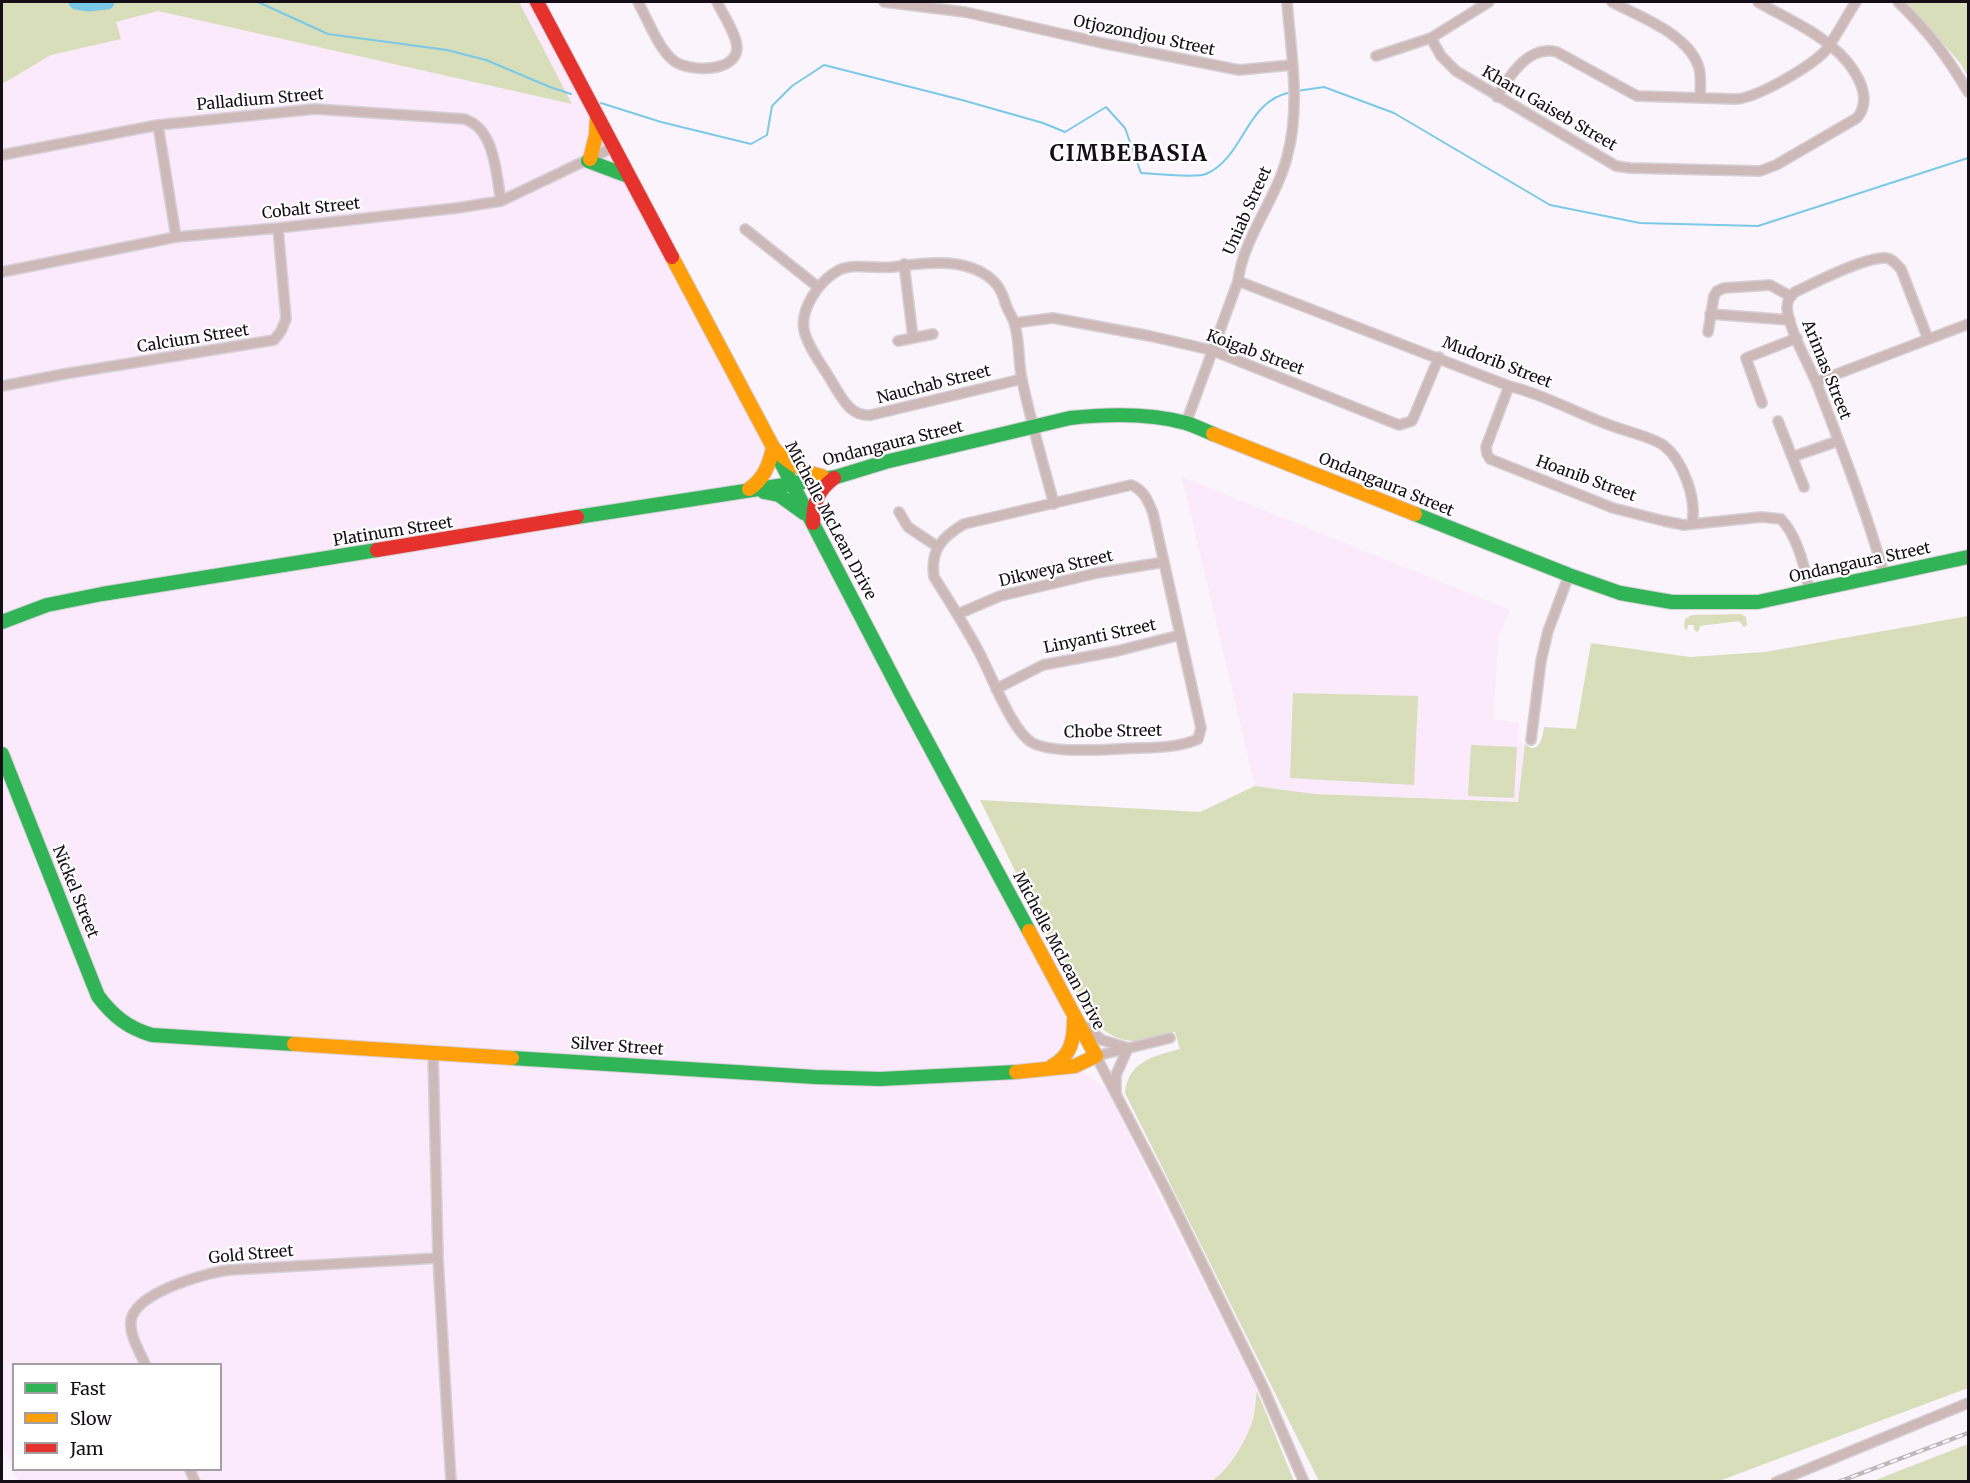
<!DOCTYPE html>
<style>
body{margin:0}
#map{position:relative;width:1970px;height:1483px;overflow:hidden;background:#fbf4fc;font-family:Merriweather,serif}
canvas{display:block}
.frame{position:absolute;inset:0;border:3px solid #160e17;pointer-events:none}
.legend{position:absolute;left:12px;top:1363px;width:210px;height:108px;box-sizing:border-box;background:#fff;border:2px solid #a29fa2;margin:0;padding:8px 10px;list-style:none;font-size:18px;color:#160e17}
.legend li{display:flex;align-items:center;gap:12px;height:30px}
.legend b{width:30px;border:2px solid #a29fa2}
</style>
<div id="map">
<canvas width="1970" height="1483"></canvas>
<div class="frame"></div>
<ul class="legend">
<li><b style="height:8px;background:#30b455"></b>Fast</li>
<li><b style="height:8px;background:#ff9f0a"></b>Slow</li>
<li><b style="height:8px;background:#e5322d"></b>Jam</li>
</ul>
</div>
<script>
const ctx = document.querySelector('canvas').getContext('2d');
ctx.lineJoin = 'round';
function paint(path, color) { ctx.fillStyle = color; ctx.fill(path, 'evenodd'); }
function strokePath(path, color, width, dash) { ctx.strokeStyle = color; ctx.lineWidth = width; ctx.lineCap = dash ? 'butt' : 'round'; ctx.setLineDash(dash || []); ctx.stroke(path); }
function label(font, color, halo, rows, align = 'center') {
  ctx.font = font + ' Merriweather,serif'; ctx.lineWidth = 4.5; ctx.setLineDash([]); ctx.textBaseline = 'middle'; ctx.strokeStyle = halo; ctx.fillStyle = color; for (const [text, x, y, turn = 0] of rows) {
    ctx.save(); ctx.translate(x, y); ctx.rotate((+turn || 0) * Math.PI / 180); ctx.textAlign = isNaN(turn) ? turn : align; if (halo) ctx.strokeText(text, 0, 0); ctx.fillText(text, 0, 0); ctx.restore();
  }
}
paint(new Path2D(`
 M2,2H537L773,448L767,472L782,498L813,523L1074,1016L1062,1061L1075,1066L1106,1089L1257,1391L1251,1427L1238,1451L1220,1476L1212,1482L18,1481L2,1443ZM14,1364H220V1470H14Z
 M1182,477L1510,610L1499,635L1493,719L1519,723L1518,743L1525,744L1518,802L1314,794L1255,786Z`), '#faeafb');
paint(new Path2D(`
 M2,2H519L572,104L158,11L116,22L121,39L51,55L2,84Z
 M1907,2H1968V77L1961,64Z
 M1741,614L1746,617L1747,625L1744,627L1739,621L1700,626L1699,630L1697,632L1694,629V625H1688L1687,631L1684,627L1685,619L1692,615Z
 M1968,616V1388L1719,1481H1319L1125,1093C1128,1062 1153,1056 1180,1049L1175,1032C1162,1034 1147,1041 1134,1041C1114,1041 1099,1027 1086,1014L980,800L1200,812L1255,786L1314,794L1518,802L1525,744C1538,756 1543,738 1544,727L1576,729L1591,643L1690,657L1765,652Z
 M1293,693L1418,696L1414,785L1290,778Z
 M1471,745L1517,747L1514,798L1468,796Z
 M1257,1391L1294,1481H1212C1228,1470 1242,1447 1250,1428C1255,1417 1255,1403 1257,1391Z
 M1968,1444V1481H1873Z`), '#d8deba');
strokePath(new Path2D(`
 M258,2L328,34L447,50L486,60L550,87L571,94
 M1297,91L1324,87L1394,113L1550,205L1640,223L1758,226L1968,158
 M601,103L661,122L751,144L767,135L772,106L792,86L824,65L962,100L1043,123L1065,132L1106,107L1125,128L1141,173C1154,174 1197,178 1206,174C1245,157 1245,100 1292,92`), '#7ac9e6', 2);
strokePath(new Path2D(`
 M76,2L88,4L107,2`), '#7ac9e6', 15);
const street = new Path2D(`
 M638,2C647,18 659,50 674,61C689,72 736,73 737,48C737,35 722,13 717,2
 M884,2L965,12L1102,43L1239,70L1292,65
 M1612,2C1640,17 1686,33 1698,65C1702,75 1700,87 1700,98
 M1898,2C1928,31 1947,56 1968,92
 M1431,38L1441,56L1456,71L1616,166L1630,168L1760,171L1776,165L1857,118C1876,95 1851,62 1831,46C1810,28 1782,16 1758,2
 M1376,56L1431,38L1489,2
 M1497,97C1509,76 1529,44 1557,52L1637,96L1736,99C1757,98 1812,66 1826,50C1837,35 1846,17 1856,2
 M158,125L176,237
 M2,155L158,125L315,109L464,119C495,128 496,174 501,201
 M745,229L818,287
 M904,264L913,338
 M2,272L176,237L278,228L457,208L501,201L614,147
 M1238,281L1509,386C1543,394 1574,412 1607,424C1621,430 1652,437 1663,445C1683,460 1697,499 1692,523
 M1710,314L1790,320
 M1014,323L1053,318L1150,336L1211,350L1399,425L1412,421L1439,357
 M1708,332L1714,296L1717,291L1724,288L1770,285L1790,296
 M898,341L933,334
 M1022,379L871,415C850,417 842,398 832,382C823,366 808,348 804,330C800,308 820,280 839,270C855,263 876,269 893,267C926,262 973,256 997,285C1001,290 1004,298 1006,305C1008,311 1012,316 1014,322C1020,340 1018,362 1022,380C1031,422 1043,463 1054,504
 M1816,382L1968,324
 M2,386L64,374L274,340L281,331L286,319L278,228
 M1509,386L1486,447L1487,454L1490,459L1613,508L1664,521L1684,525L1761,517L1781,519C1798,537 1805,567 1809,590
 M1762,403L1746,358L1797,338
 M1778,421L1804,487
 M1186,423L1238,281C1244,236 1276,200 1287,157C1301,107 1291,52 1287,2
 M1792,457L1838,441
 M1131,485C1144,490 1148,501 1153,513L1201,728L1198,739C1174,750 1143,747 1117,749C1096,750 1049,753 1031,742C1011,729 991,674 979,652C965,626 950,602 934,577C930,550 942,537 964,524Z
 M899,512L908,527L938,547
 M1884,574C1866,510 1841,447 1817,384C1808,363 1789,330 1787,308C1787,301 1790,296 1795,292C1814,283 1866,256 1886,258C1893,259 1896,264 1901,269L1928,339
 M958,614L1000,596L1097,573L1164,562
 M996,689L1043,665L1117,651L1180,635
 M1531,740L1541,661L1548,631L1569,575
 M1084,1026L1102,1040L1128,1048L1116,1075V1093
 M1170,1038L1096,1056L1168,1194L1263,1387L1304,1482
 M433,1052L438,1258L451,1482
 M145,1364C140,1352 129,1335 131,1321C134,1293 205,1273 229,1270L438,1258
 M190,1470L195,1482
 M1776,1482L1968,1403`);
const fast = new Path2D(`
 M588,161L628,176
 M773,447L901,693L1029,931
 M764,492L779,495L804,513
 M1415,514L1569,575L1620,593L1672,602H1758L1968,557
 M577,517L836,477L885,462L1070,418C1107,414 1150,413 1186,423C1195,426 1204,430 1213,434
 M2,622L47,605L102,594L377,550
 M2,754L98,996C113,1016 128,1028 152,1035L294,1044
 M512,1058L815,1077L880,1079L1016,1072`);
const slow = new Path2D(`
 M590,159L596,135L597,117
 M672,257L773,447
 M1213,434L1415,514
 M749,489C764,479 769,465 773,448C788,462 802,472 822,476
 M294,1044L512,1058
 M1052,1066C1071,1056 1074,1040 1074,1020
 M1016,1072L1075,1066L1096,1056L1029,931`);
const jam = new Path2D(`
 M537,2L672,257
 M813,523C813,503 818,490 834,478
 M377,550L577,517`);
strokePath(street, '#d6d0d7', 12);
strokePath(fast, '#d6d0d7', 16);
strokePath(slow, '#d6d0d7', 16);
strokePath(jam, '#d6d0d7', 16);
strokePath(street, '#cdb9b7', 9);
strokePath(fast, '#30b455', 14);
strokePath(slow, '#ff9f0a', 14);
strokePath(jam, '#e5322d', 14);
const rail = new Path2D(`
 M1838,1482L1968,1433`);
strokePath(rail, '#c2b6b9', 4.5);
strokePath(rail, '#fff', 2, [7]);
label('16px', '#160e17', '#fff', [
 ["Otjozondjou Street",1144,36,12],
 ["Palladium Street",260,100,-5],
 ["Kharu Gaiseb Street",1549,109,30],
 ["Cobalt Street",311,209,-6],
 ["Uniab Street",1248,211,-66],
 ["Calcium Street",193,339,-9],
 ["Koigab Street",1255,353,20],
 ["Mudorib Street",1497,363,21],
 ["Arimas Street",1826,370,68],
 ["Nauchab Street",934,385,-14],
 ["Ondangaura Street",893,444,-14],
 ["Hoanib Street",1586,479,20],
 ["Ondangaura Street",1386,485,22],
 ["Michelle McLean Drive",830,521,62],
 ["Platinum Street",393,532,-9],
 ["Ondangaura Street",1860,563,-12],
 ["Dikweya Street",1056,569,-13],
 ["Linyanti Street",1100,637,-12],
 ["Chobe Street",1113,732,-1],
 ["Nickel Street",75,892,68],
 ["Michelle McLean Drive",1058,951,62],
 ["Silver Street",617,1047,4],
 ["Gold Street",251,1255,-5]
]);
ctx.letterSpacing = '1.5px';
label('bold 22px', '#160e17', '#fff', [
 ["CIMBEBASIA",1129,155]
]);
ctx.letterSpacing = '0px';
</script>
